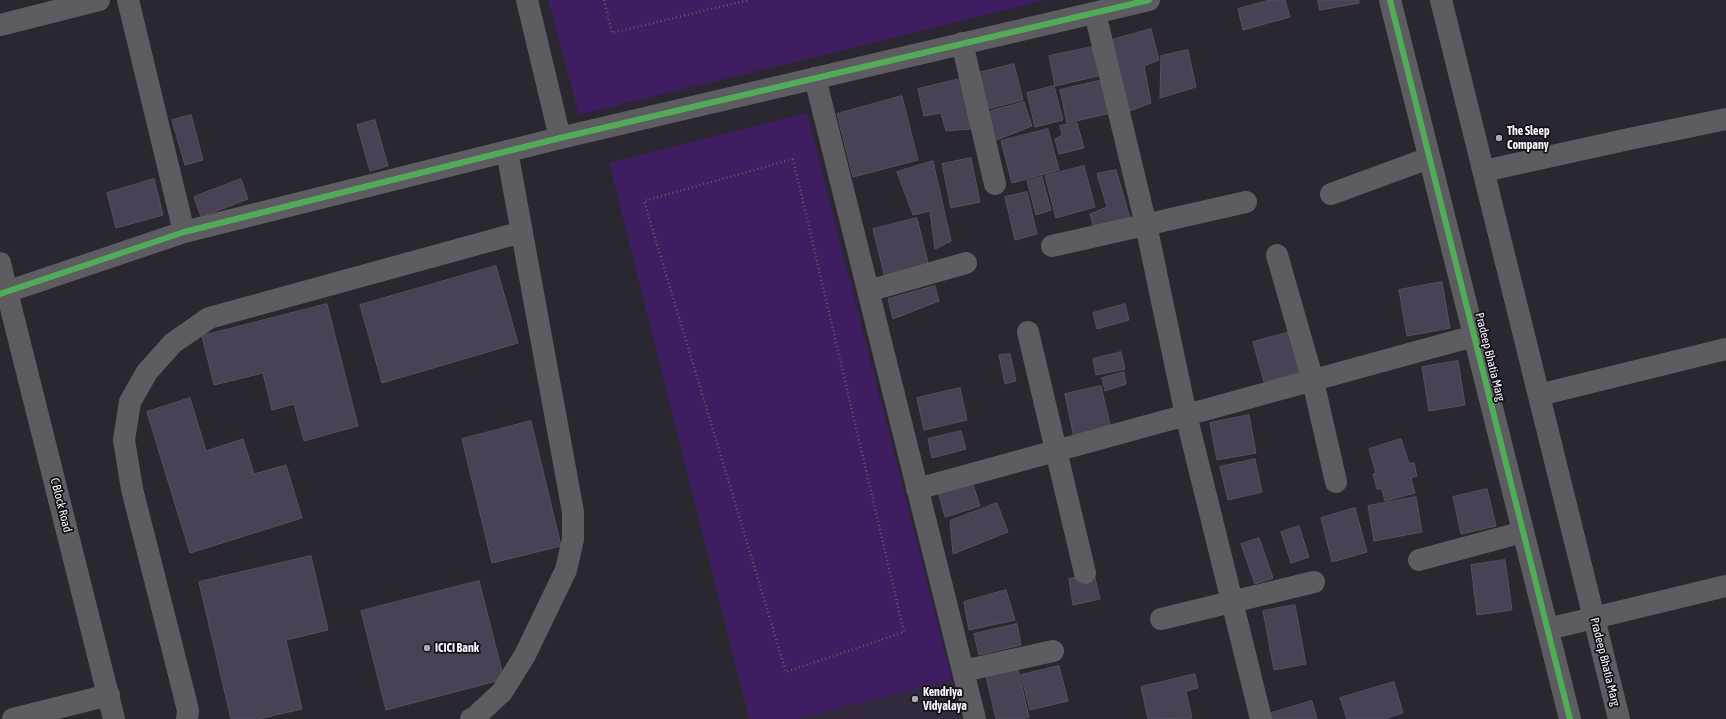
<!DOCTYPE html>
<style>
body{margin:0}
canvas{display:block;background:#2a2730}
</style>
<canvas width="1726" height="719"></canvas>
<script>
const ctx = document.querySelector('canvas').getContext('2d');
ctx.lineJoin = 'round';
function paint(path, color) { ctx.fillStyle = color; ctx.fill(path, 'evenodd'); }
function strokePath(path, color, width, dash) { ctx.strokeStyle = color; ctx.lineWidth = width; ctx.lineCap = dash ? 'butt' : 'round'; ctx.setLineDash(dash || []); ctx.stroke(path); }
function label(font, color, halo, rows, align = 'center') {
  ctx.font = font + ' "Asap Condensed",sans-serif'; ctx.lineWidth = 3.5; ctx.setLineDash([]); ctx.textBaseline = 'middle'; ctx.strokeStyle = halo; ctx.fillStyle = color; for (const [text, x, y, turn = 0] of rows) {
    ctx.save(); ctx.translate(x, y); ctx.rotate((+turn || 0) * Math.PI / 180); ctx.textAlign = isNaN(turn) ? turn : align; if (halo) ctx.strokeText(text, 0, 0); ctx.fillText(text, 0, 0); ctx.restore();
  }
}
paint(new Path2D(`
 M952,680L961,719H795Z`), '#332a40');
paint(new Path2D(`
 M548,0H1046L579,115Z
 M807,113L952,680L795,719H749L609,163Z`), '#3e1d60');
const building = new Path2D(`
 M1270,0H1285L1290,17L1243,30L1238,9Z
 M1318,0H1359V3L1320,10Z
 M1151,29L1159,60L1144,66L1151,103L1124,113L1108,41Z
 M1092,47L1098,76L1055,86L1049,56Z
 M1188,50L1196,87L1160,98L1161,56Z
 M1014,64L1023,100L983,110L974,74Z
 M960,79L971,129L946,131L941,113L924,116L918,89Z
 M1103,80L1111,113L1067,123L1060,90Z
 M1054,86L1063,120L1035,127L1027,93Z
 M902,96L918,160L853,177L837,114Z
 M1024,102L1032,126L989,143L984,113Z
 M191,115L203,160L185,165L172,120Z
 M375,120L388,166L370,171L357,125Z
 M1077,123L1084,148L1059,154L1055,139L1062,135L1060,126Z
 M1048,129L1059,170L1012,183L1001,141Z
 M971,158L980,202L951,208L942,164Z
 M933,161L951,241L935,249L930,211L913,215L897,172Z
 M1084,166L1095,207L1056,218L1045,176Z
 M1116,170L1130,218L1094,228L1090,214L1107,207L1097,174Z
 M1042,177L1051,210L1036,215L1027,181Z
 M154,179L163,215L116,228L107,193Z
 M241,179L248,199L201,217L194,197Z
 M1027,192L1037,234L1015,240L1005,197Z
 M917,218L929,267L885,278L873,229Z
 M496,266L518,343L382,383L360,305Z
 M1442,282L1450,328L1407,336L1399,290Z
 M935,286L939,301L893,319L888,299Z
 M327,304L358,426L304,441L294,404L272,410L263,373L214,385L202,336Z
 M1125,304L1129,320L1097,329L1093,313Z
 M1294,331L1305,371L1264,382L1253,342Z
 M1121,352L1125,369L1096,375L1093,359Z
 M1010,354L1016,381L1005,384L999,355Z
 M1458,361L1465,405L1429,411L1422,367Z
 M1124,372L1126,384L1105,391L1102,378Z
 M1101,386L1111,429L1074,438L1065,394Z
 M960,388L967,420L924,430L917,398Z
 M190,398L206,451L243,439L254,474L286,465L302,518L190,553L147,412Z
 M1249,415L1256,453L1217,460L1210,423Z
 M531,421L561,546L492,563L462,439Z
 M961,431L966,449L932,458L928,439Z
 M1401,439L1409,463H1414L1417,476L1411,478L1415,493L1385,501L1382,489H1377L1373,474L1376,473L1369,449Z
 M1255,459L1262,492L1228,500L1220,467Z
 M972,481L980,506L945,517L938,491Z
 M1487,489L1496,526L1461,534L1453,497Z
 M1416,497L1422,532L1374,541L1368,506Z
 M997,503L1008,532L953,554L950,521Z
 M1355,508L1367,552L1332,562L1321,518Z
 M1299,526L1309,557L1291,563L1281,532Z
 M1259,538L1273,578L1255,584L1241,544Z
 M311,556L328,630L286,640L302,709L258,719H231L199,582Z
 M1505,560L1512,610L1477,615L1471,565Z
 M1094,574L1100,599L1073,605L1069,579Z
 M479,581L504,679L386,710L361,611Z
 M1006,590L1015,620L969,630L964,602Z
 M1295,605L1306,664L1274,670L1263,611Z
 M1017,624L1021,645L979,655L974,634Z
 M1059,666L1068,701L1030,710L1021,675Z
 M1018,669L1029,717L1021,719H996L986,676Z
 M1195,674L1198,688L1186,691L1192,718L1148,719L1141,687Z
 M1394,682L1403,713L1384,719H1347L1340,698Z
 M1312,701L1317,719H1269L1268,714Z`);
paint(building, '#494154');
strokePath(building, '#55525a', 1);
strokePath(new Path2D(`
 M604,0L612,33L748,0
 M793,159L904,632L786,672L644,201Z`), '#5f5d61', 2.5, [1, 3]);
strokePath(new Path2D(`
 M128,0L184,232
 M527,0L560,138
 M1095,13L1146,225L1186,415L1261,719
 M0,25L99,0
 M962,43L995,184
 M815,78L975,719
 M1484,171L1629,139L1726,119
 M1331,194L1429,158
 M1052,246L1246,202
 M1277,255L1313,381L1336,482
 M0,263L7,292
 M868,291L966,263
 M1028,332L1085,573
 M1539,395L1726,349
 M917,489L1474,336
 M1419,560L1523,532
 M1161,619L1314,582
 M1548,629L1726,586
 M963,671L1053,651
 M13,719L109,695
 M187,719L188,711L185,698L132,489L124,440L130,402L147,372L173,343L209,318L522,232
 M471,719L475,717L502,692L525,655L566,570L573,539V512L507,151`), '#5d5c60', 22);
strokePath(new Path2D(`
 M1390,0L1570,719
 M1441,0L1619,719
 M7,292L114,719
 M0,294L184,232L560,138L1149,0`), '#5d5c60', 22);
strokePath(new Path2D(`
 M1390,0L1570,719
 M0,294L184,232L560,138L1149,0`), '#51ab58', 6);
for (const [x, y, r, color] of [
 [1499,138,4,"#afabb6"],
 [427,648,4,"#afabb6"],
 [915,699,4,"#afabb6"]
]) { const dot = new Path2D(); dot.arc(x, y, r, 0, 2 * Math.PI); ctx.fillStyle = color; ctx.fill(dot); strokePath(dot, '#110e16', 1.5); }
label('bold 12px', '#f7f2fe', '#110e16', [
 ["The Sleep",1507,131],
 ["Company",1507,145],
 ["ICICI Bank",435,648],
 ["Kendriya",923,692],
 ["Vidyalaya",923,706]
], 'left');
label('12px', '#f7f2fe', '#110e16', [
 ["Pradeep Bhatia Marg",1490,357,76],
 ["C Block Road",61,505,76],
 ["Pradeep Bhatia Marg",1605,662,76]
]);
</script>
